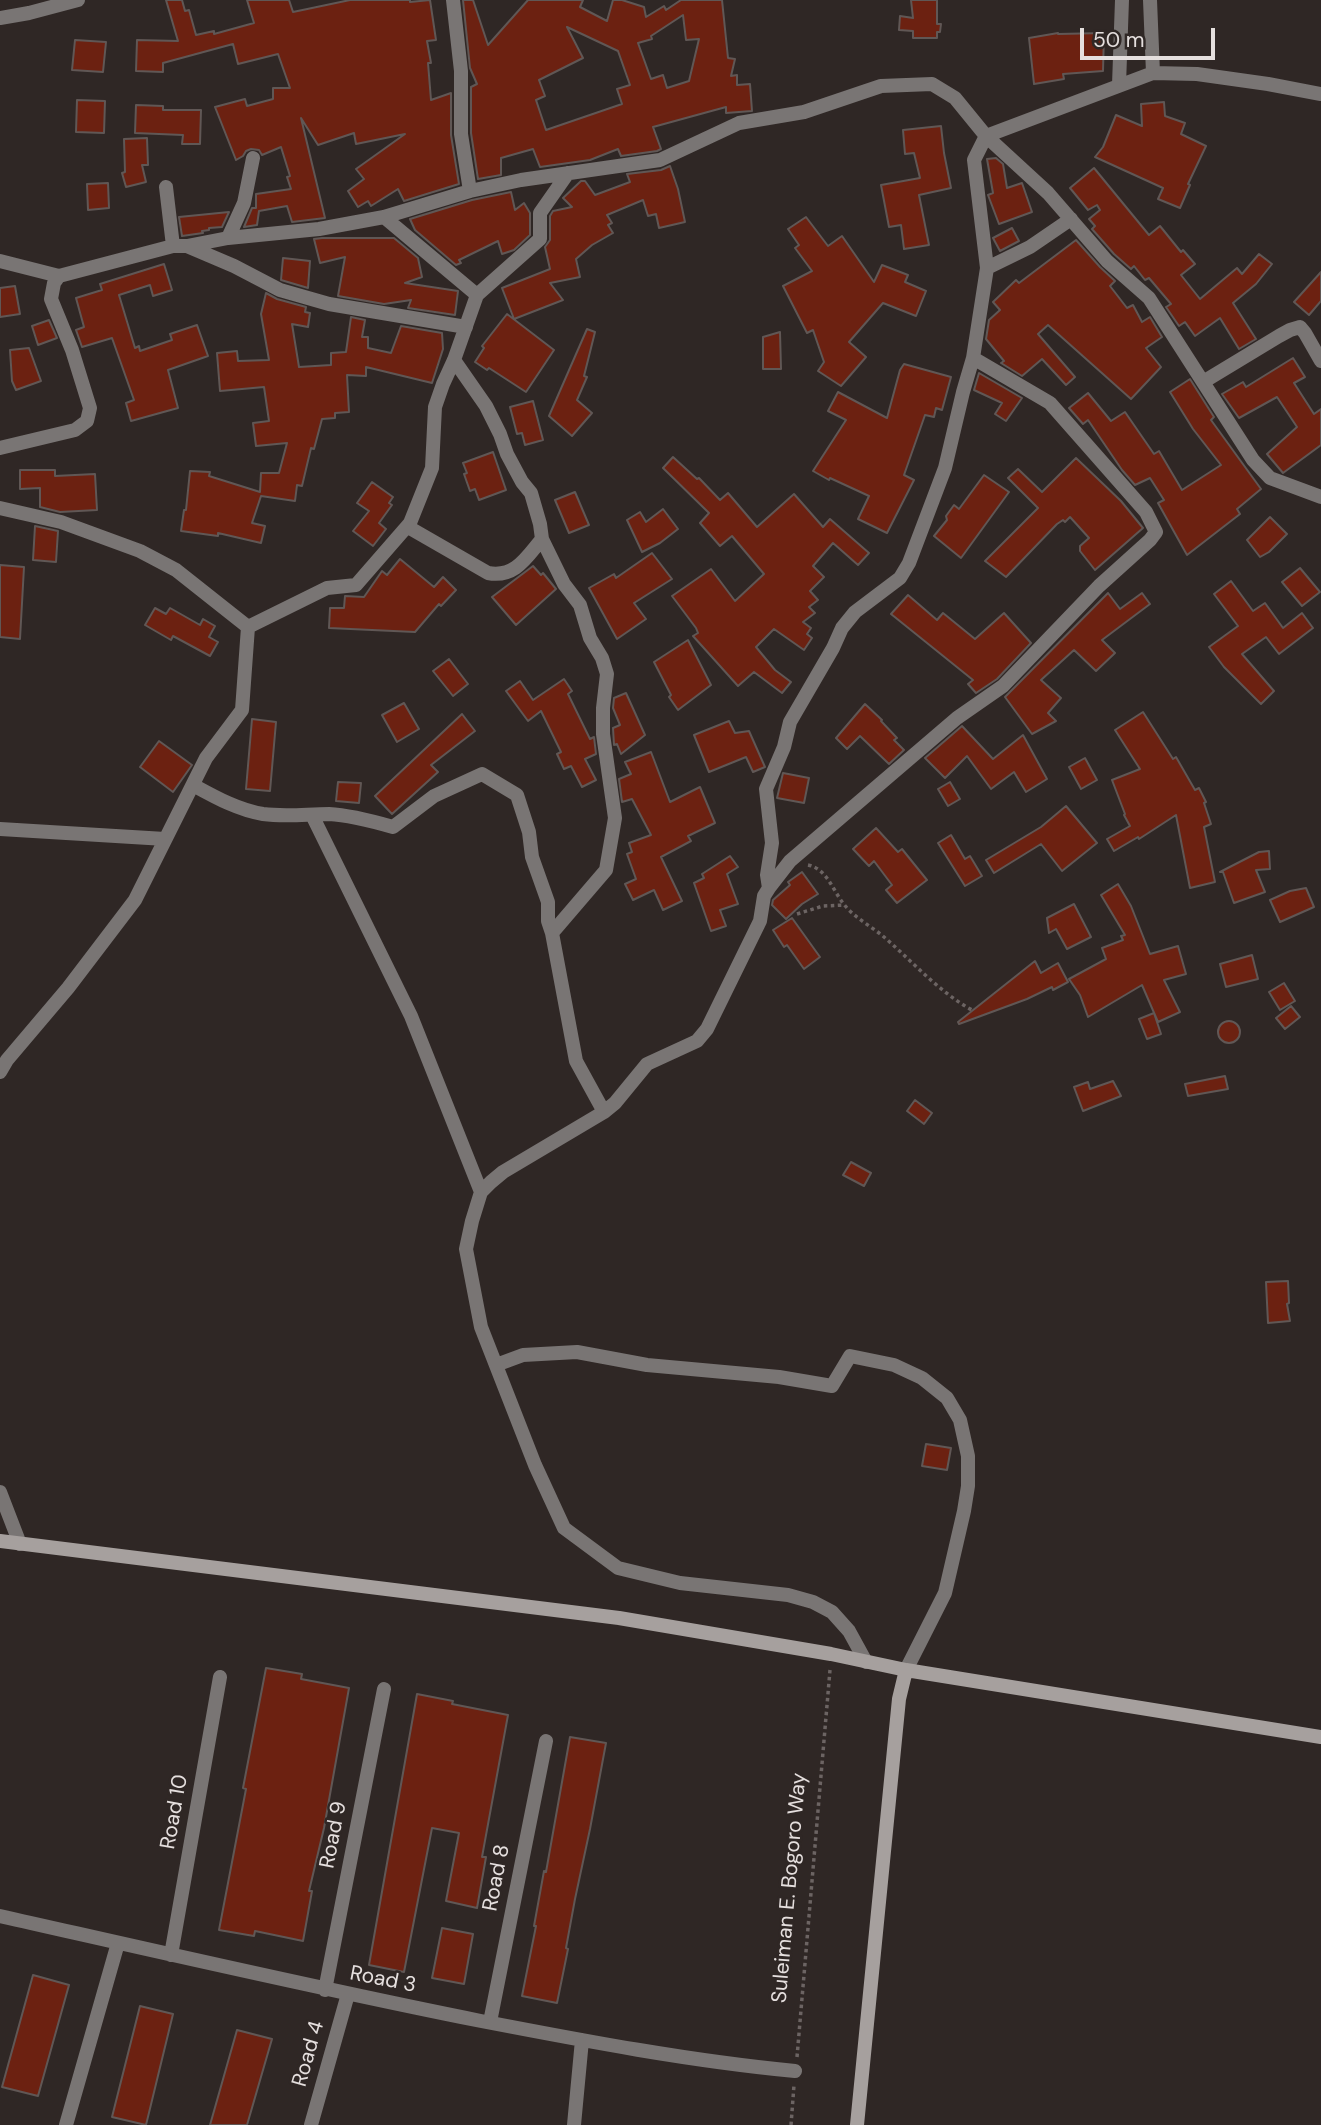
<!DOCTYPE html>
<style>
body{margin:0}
#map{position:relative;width:1321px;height:2125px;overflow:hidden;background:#2f2725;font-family:"DM Sans",sans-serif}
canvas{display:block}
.scale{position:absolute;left:1080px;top:28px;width:135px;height:32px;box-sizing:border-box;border:4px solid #e5dfde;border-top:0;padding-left:9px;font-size:21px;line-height:24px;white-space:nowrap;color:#e5dfde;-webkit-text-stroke:5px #2f2725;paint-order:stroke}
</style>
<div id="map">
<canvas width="1321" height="2125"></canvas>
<div class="scale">50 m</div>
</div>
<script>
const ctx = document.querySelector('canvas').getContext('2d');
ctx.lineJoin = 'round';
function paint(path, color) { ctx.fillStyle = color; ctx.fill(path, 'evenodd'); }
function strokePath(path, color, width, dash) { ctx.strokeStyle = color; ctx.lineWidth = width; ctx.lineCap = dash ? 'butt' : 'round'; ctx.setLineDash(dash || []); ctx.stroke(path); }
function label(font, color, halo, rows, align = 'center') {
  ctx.font = font + ' "DM Sans",sans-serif'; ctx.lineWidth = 5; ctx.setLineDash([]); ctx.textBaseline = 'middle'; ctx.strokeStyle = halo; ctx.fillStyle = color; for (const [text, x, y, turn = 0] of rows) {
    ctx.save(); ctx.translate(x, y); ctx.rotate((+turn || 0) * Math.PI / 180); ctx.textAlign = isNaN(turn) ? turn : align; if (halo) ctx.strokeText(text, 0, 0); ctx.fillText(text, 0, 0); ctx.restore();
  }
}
const building = new Path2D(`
 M166,0H182L185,11L189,10L196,35L214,31V34L254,23L247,0H289L293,12L350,0H410V2L430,0L436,40L427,41L431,63H428L431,100L451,93V135L459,184L404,201L398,189L371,206L368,201L358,207L348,191L364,179L356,169L405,134L356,144L354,133L318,145L301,118L325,218L292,222L287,206L259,211L257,225L244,227L252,208H256V194L291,189L287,177L290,176L281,147L262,155L259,150L251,149L246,151L243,156L236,160L215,107L245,99L247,106L273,99V88H290L278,54L238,64L233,44L163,63V72L136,71L137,40L178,41Z
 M463,0H473L488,45L528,0H583L580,7L607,21L613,0H622L644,7L646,17L664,6L666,10L681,0H722L728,58L735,59L731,76L737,75V85L750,84L752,111L726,113V107L653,127L661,149L657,151L621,156L618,149L590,160L540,167L533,149L501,158V175L478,179L471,133V87L477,84L470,68ZM683,15L686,40L699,39L689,81L667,88L663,75L651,79L638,43L652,39L651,36ZM567,27L618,51L630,85L617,89L622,104L546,130L536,100L545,96L539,80L583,58Z
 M911,0H937V24H941L940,32H937V38H913V31L899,30L900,16L913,18Z
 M1058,33V34L1104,33L1103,71L1063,74L1064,79L1034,84L1029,38Z
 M75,40L106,42L103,72L72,70Z
 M77,100L105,101L104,133L76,132Z
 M1164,102L1165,116L1185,123L1181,134L1206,146L1188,184L1190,185L1180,208L1158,199L1163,188L1095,157L1103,147L1116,115L1142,126L1141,104Z
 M136,105L163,106V110H201L200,144H182L183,135L135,133Z
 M941,126L944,153L951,188L919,195L929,245L904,249L901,225L889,227L881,185L920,178L914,153L905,154L903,130Z
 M147,138L148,165H142L146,182L126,187L122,173L125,172L124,139Z
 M996,158L1003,164L1007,188L1022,183L1032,212L999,224L988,195L993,193L987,159Z
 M670,166L678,189L685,222L659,228L656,214L648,216L643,200L607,215L612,223L608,225L613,233L592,245L576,259L580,277L550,283L563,300L514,319L502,288L550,269L545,247L550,240V216L553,211L572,207L563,198L581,181H585L595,195L630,182L627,174L661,170Z
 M1094,168L1149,235L1160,226L1181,252L1183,250L1195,264L1181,275L1200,299L1237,268L1242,274L1259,254L1272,264L1256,284L1233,303L1256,339L1239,349L1220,318L1195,336L1185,322L1179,326L1166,307L1171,304L1149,278L1145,280L1134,266L1131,269L1114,254L1092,229L1095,226L1089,219L1100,210L1097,205L1088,210L1070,188Z
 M108,183L109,208L88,210L87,184Z
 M511,192L515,210L524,203L530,213V235L514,250L502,254L498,241L459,260L461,263L456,265L415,230L410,219L472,200Z
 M229,212L222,227L209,228V230L202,231L203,233L182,236L179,217Z
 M806,217L828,246L842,236L874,282L882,265L908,275L905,282L926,291L916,316L883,303L849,342L866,357L841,386L818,371L824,362L813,330L807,333L783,286L812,271L795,248L799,245L788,229Z
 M1012,228L1019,241L1000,251L993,238Z
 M322,238H394L418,258L422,277L405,283L458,291L455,315L408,308L411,300L384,304L338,296L345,257L320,263L314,239Z
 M1076,240L1100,267L1115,281L1110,286L1127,308L1133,305L1142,322L1150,317L1162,337L1146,348L1161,367L1131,399L1048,325L1038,334L1075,377L1066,385L1042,359L1022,376L1001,363L1004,361L986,339L989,320L1000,310L993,302L1016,280L1019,283Z
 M283,258L310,261L308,288L281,280Z
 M164,264L172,290L153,296L150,285L119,295L135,348L139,346L140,351L172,340L170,334L197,325L208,356L168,370L178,408L131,421L126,403L134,400L112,338L82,347L76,330L84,327L76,298L102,290L100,284Z
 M1321,272V301L1309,315L1294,302Z
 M15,286L20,314L0,317V288Z
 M266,293L277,299L306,307L305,312L310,313L308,327L292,324L299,367L331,365V353L346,352L351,317L365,320L362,337H368V348L391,353L401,326L442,333L443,349L432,383L366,367V376L347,375L349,412L335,413V418L322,419L314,449L311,448L302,486L297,485L295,501L261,496L252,523L265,526L261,543L218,533V536L181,531L184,510H186L190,471L210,472L209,476L260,492L261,473H279L287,443L256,446L253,423L269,421L264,387L220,391L217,353L237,351L238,361L269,360L261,314Z
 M507,314L554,350L526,392L489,368L487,370L475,362L484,348L482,346Z
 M49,320L57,338L38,345L32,326Z
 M587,329L595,332L584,376L587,377L577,400L592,413L572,436L549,416Z
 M780,332L781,369H763V337Z
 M29,348L41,381L16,390L12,381L10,350Z
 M1293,358L1305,377L1294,383L1314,414L1321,409V445L1283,473L1267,454L1297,427L1277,397L1239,418L1222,394L1243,382L1246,387Z
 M904,364L951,377L942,410L936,408L934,417L925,415L904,475L914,480L887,533L858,519L869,496L830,478L829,480L813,471L846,420L828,411L838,392L887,418L900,370Z
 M979,373L1022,398L1006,421L995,414L1002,403L974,390Z
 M1190,379L1214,417L1211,420L1261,489L1237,509L1240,514L1187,555L1158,503L1164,500L1150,478L1135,485L1122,470L1088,420L1083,424L1069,408L1088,393L1111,421L1125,412L1154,454L1159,451L1182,490L1221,465L1193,429L1170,392Z
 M533,401L543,440L525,445L522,433L517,434L510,407Z
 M493,452L506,490L479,500L475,489L470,491L464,474L467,473L463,463Z
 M673,457L697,479L699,478L720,500L728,493L757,527L794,494L823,527L830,519L869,553L858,565L833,543L813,566L824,577L810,591L818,600L809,607L815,613L803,622L811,628L807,634L812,638L804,650L774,629L756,647L775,670L791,682L782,693L754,672L738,686L693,636L698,633L696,628L672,596L711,569L735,601L764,574L732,536L720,546L700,523L709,513L663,468Z
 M1076,458L1121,501L1143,528L1095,570L1080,551V546L1089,538L1070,517L1065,522L1063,520L1057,524L1006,577L985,561L1038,508L1008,478L1018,469L1042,492Z
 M20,470H55V476L95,474L97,510L60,512L40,507V488L20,489Z
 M984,475L1009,492L961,558L934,536L947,520L946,516L954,505L959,509Z
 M372,482L393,497L389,503L392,505L379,523L386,529L373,546L353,531L369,511L357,503Z
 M575,492L589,525L569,533L555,500Z
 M663,509L678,529L660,543L642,552L627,520L640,512L646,522Z
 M1270,517L1287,534L1269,552L1260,557L1247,540Z
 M35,526L58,531L56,562L33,560Z
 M652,553L672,579L634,603L646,619L617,639L589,588L614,574L616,578Z
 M400,559L434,587L443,577L456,590L441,606L439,604L415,632L329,628L330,608H344L345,596L364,597L382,571L387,575Z
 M0,565L24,567L20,639L0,637Z
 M533,566L541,575L543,573L556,589L516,625L492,597Z
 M1300,568L1320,592L1302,606L1282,582Z
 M1231,581L1253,611L1265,603L1283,628L1302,613L1313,628L1279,654L1266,637L1242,654L1274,691L1261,704L1224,667L1209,647L1238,626L1214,594Z
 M1108,593L1120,609L1142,593L1150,604L1102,640L1115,653L1096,671L1074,650L1041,680L1061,698L1048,713L1056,721L1032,734L1005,697Z
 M908,595L937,620L943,613L975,639L1004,613L1031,643L997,679L976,693L968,684L973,680L891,614Z
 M155,608L166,614L170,608L200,625L203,619L215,626L209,637L218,642L210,656L173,636L171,640L145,625Z
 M688,640L711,685L678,710L669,697L671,695L654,662Z
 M449,659L468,684L453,696L433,671Z
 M564,679L572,691L568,694L590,739L594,737L596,754L585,759L596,780L582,787L571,766L564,769L557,754L561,752L541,711L528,721L506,691L520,681L533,700Z
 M626,693L645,735L621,754L617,744L614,745L613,728L620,725L613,708L614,698Z
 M404,703L419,729L397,742L382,715Z
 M865,704L882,720L881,721L897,738L894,740L904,750L889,764L860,736L847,749L836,738Z
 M1143,712L1173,759L1176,757L1195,790L1199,788L1206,802L1204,803L1211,824L1204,827L1215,882L1190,888L1176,815L1139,839L1138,837L1114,851L1107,839L1130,826L1124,815L1125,814L1112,780L1140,769L1115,730Z
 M462,714L475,731L431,765L438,772L392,814L375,796Z
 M252,719L276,722L270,791L246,789Z
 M729,721L735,733L749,731L765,767L753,772L746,757L709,772L694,735Z
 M962,726L993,759L1023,735L1047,779L1026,792L1014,772L991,789L967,756L945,778L925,758Z
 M159,741L192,765L173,792L140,767Z
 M651,752L670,802L700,787L715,823L688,836L691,841L661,857L682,901L663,910L654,890L633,900L625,884L636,879L627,854L632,852L629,843L651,835L632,799L622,802L619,779L631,774L625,762Z
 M1085,758L1097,780L1081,789L1069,767Z
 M783,773L809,778L804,803L777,798Z
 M338,782L361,783L359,803L336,801Z
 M950,782L960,799L948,806L938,789Z
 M1066,806L1097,843L1062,871L1041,844L994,873L986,860L1041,827Z
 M876,828L898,852L902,849L927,880L897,903L886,890L892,885L874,861L869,866L853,849Z
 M951,835L965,859L970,856L982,876L965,886L938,843Z
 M1269,851L1270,869L1256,870L1265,892L1234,903L1223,872H1220L1259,852Z
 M730,856L738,867L727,874L738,904L720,910L726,926L711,931L694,883L704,878L702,874Z
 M802,872L818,894L802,904L786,919L772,905L773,900L790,885L788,882Z
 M1118,884L1131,906L1150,954L1178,946L1186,974L1164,980L1180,1012L1158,1022L1142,985L1088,1017L1080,995L1069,979L1106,959L1102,948L1123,940L1121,936L1125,935L1101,895Z
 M1306,888L1314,907L1280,922L1270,900L1290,891Z
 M1074,904L1091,937L1067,949L1056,929L1049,933L1047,918Z
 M792,918L820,957L804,969L787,945L784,947L773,930Z
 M1252,955L1258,979L1226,987L1220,964Z
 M1035,961L1041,973L1058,963L1068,982L1053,990L1052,987L1027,999L959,1024L958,1022Z
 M1284,983L1295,1001L1280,1010L1269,992Z
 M1291,1006L1300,1017L1285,1029L1276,1018Z
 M1154,1013L1161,1034L1147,1039L1139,1019Z
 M1218 1032a11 11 0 1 1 22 0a11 11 0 1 1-22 0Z
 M1225,1076L1228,1089L1188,1096L1185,1084Z
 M1113,1081L1121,1096L1083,1111L1074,1087L1088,1082L1090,1089Z
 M915,1100L932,1113L924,1124L907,1111Z
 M851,1162L871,1173L864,1186L843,1175Z
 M1288,1281L1289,1303L1287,1304L1290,1321L1268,1323L1266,1282Z
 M926,1444L951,1448L947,1470L922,1466Z
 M266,1668L302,1674L301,1679L349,1688L324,1828L309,1891H312L303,1941L255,1931L254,1936L219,1930L246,1789L243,1788Z
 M417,1694L453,1701L452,1704L508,1715L482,1857H486L477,1908L446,1901L459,1833L432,1828L404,1972L369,1965Z
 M570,1737L606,1743L590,1829L575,1899L566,1948L568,1949L557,2003L522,1996L536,1926H534L544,1871L546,1872Z
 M442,1928L473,1934L464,1984L432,1978Z
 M33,1975L69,1985L38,2096L2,2087Z
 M140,2006L173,2014L146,2125L112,2117Z
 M237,2030L272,2039L247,2125H210Z`);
paint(building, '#6c2111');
strokePath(building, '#605755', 2);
strokePath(new Path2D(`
 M808,865C827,869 832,889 843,903C853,917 871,926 884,937C913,962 939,992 972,1010
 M797,914L823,906L844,905
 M797,2057L830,1670
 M791,2125L794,2085`), '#6c6463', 3.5, [3.5, 3.5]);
strokePath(new Path2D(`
 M453,0L461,71V134L470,191
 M1150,0L1153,73
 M0,18L29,13L78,0
 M1119,85L1122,0
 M166,187L173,246
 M384,217L477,295
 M228,238L244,203L253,158
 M187,246L234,266L280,290L329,304L466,327
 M0,261L59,276L173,246H187L228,238L319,229L384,217L470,191L521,180L660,160L739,123L804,112L881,86L932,84L955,98L986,136L1048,193L1107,261L1149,298L1253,460L1270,478L1321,497
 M987,268L1030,247L1071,219
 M454,360L486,406L500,434L507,454L522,482L531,493L540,524L542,539L564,584L580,605L590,638L602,658L607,674L603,708V734L615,818L606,870L552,933
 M1203,382L1279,336L1290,330L1300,327L1305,333L1321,361
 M0,448L75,430L87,421L90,408L72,350L51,299L54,283L59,276
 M0,508L61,522L140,551L176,570L248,627
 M408,527L488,573C515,578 526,558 542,539
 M193,785C215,797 238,810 263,814C286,817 307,814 329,814C350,815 372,821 393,827L434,796L482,774L517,795L529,832L532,857L548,902V921L552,933L576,1061L604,1112
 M312,815L411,1016L481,1192
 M0,829L165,839
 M769,888L790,861L957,718L1003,686L1099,586L1150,540L1156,532L1146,512L1050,403L973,358
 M0,1072L7,1060L68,988L135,900L206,758L242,710L248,627L327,588L356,585L410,523L432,468L435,407L443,384L454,360L477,295L540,239V213L568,173
 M496,1365L523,1355L577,1352L647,1365L779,1377L832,1386L850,1356L894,1365L922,1378L947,1398L960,1420L968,1456V1486L964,1511L945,1593L906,1670
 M0,1492L20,1544
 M866,1662L849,1631L832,1612L813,1602L788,1595L680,1583L618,1568L564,1528L535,1465L481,1327L466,1249L472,1221L481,1192L491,1182L503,1172L604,1112L615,1103L647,1064L697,1041L707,1029L760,921L764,896L769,888L767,875L772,843L766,789L784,747L790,722L833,648L842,628L855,612L900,578L909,563L945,468L963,392L973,358L987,268L974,160L986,136L1153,73L1197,74L1268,84L1321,94
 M0,1916C160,1952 320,1989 481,2021C585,2041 690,2061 795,2071
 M171,1955L220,1677
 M325,1990L384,1689
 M490,2022L546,1741
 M66,2125L118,1943
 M311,2125L348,1994
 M574,2125L582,2040`), '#797574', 14);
strokePath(new Path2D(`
 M0,1541L619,1618L831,1654L906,1670L1321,1737
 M857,2125L899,1699L906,1670`), '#a6a09e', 14);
label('21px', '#e5dfde', '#2f2725', [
 ["Road 10",175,1812,-80],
 ["Road 9",334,1835,-79],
 ["Road 8",497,1878,-79],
 ["Suleiman E. Bogoro Way",790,1888,-85],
 ["Road 3",383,1980,11],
 ["Road 4",309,2054,-74]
]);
</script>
